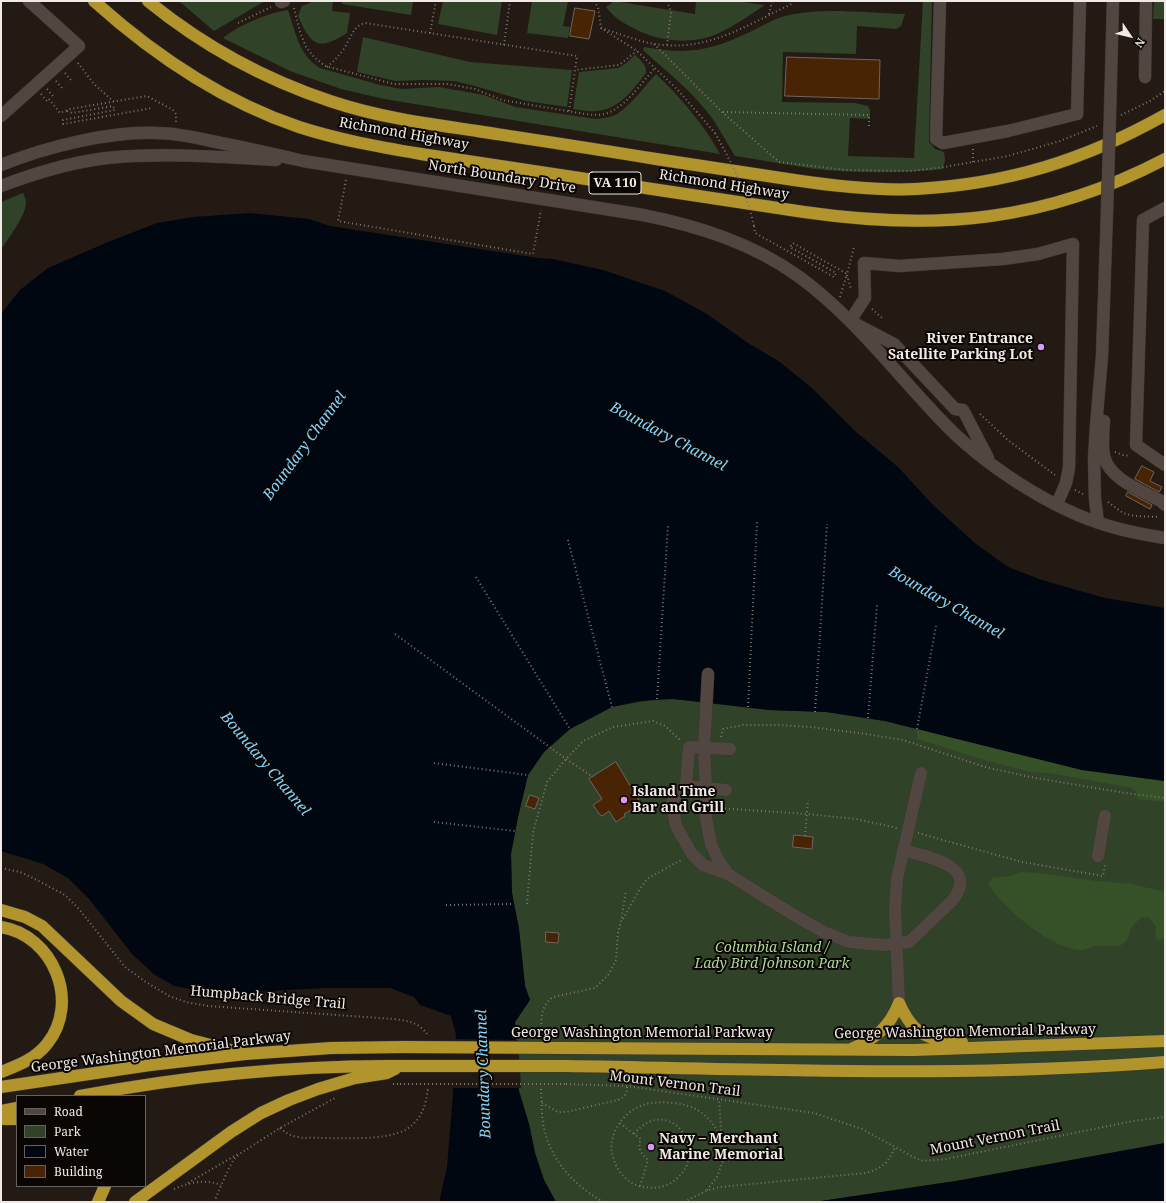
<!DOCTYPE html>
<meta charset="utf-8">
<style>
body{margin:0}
#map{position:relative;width:1166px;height:1203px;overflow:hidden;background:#231a14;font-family:"Noto Serif",serif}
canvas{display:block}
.frame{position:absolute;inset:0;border:2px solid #f0e9e5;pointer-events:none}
.legend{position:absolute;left:16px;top:1095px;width:130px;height:92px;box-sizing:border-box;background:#0a0604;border:1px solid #66615e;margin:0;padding:5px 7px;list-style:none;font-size:12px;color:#f0e9e5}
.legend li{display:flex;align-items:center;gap:8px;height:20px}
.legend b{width:20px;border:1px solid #66615e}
.north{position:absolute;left:1110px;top:16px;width:40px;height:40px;-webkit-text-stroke:3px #0a0604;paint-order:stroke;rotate:125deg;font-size:11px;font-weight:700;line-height:16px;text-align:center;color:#f0e9e5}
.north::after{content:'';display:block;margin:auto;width:14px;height:18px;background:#f0e9e5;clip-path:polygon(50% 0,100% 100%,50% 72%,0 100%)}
</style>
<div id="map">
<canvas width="1166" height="1203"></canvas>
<div class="frame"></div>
<ul class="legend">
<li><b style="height:5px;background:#514740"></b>Road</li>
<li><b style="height:11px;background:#304228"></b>Park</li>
<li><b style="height:11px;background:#000711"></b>Water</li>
<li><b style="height:11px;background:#482404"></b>Building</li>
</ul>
<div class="north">N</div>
</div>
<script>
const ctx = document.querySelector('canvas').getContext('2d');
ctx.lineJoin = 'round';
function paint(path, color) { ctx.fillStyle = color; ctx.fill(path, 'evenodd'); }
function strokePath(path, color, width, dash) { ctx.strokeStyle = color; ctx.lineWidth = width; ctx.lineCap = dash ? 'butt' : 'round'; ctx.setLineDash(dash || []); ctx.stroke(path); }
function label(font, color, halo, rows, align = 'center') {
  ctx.font = font + ' "Noto Serif",serif'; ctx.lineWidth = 4; ctx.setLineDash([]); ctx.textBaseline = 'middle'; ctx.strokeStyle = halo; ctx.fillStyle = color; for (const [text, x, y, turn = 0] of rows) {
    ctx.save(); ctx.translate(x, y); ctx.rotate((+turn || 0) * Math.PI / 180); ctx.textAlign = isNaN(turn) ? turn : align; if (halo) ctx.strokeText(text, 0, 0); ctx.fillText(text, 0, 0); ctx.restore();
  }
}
paint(new Path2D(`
 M179,1H265L214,31Z
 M314,1H333L332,11L350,13L347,33C317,52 311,45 298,16L302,6Z
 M342,1H413L411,15L342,4Z
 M443,1H502L497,35L438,24Z
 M532,1H568L563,26L570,27L568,38L527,33Z
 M614,1L695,14L696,1H735L765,5C751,14 738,24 723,31C698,45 663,43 637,30C625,24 614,18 606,7Z
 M923,1H932L929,142L935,149L944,152L945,160L943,169C904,173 865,173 825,170C795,167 764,160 735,156C727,143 720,130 712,118C693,92 667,72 643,50L644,47C689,55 709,51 750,32C762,26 775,18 789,15C823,7 869,13 905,14L901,26L896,29L857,26L856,54L783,52L782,102L855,103L868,106L870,110V119L850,118L848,156L914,158Z
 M1154,1H1165V19H1153Z
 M288,10C296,33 298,54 320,68L380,85L402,89L439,87L484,95L515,107L596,119C603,118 610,118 617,114C632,104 644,87 656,74C681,98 703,123 720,154L384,99L341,89L290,71L223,38C237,26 270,12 288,10Z
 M363,37L470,62L572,70L567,107L526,101L475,86L454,81L424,80L396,81L357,72Z
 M635,55C641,61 647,64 646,73C633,90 618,111 595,111C588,112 580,110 573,109L579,72L618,68L625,64Z
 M23,193C24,195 26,199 26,202C27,213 8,240 1,249V202Z
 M656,699H673L708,702L769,710L826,712L885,721L1082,770L1165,781V1143L956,1181L814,1202H556L544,1180L535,1153L529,1124L519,1091L515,1022L530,1000L525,986L519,929L512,893L511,854L518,817L528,775L544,752L570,729L612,707Z`), '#304228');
paint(new Path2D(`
 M917,729L1082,770L1165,781V802L1137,799L1136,791L1132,788L1049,773L1031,772L984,760L917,739Z
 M1021,872L1039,873L1097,881L1132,884L1165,892V939L1157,940L1155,934L1156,926L1149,918L1141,917L1131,928L1127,940L1120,946C1112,946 1103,945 1095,946C1090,946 1086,951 1081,950C1053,950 1001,907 988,883L992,878L1010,876Z`), '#365028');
paint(new Path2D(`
 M250,213L309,219L330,226L538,258L553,259L603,270L665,291L707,314L748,343L780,362L813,389L855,431L898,467L933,505L976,544L1008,567L1042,580L1105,598L1165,608V781L1082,770L885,721L826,712L769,710L673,699L639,701L612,707L570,729L544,752L528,775L518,817L511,854L512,893L519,929L525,986L530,1000L515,1022L519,1091L529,1124L535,1153L544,1180L556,1202H439L447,1167L453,1094L456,1035L451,1016L420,1005L414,997L390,988H326L251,992L196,990L174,986L155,975L132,954L90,900L68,878L43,864L1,851V314L20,290L48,268L108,242L157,223L193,217Z
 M1165,1143V1202H814L956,1181Z`), '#000711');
paint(new Path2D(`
 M454,1039L518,1040L521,1088H452Z`), '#231a14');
const building = new Path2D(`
 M575,8L595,11L589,39L570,36Z
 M787,57L880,60L879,99L785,96Z
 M1142,466L1154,472L1150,481L1162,487L1159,492L1135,479Z
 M1128,492L1152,505L1150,509L1126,496Z
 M616,762L641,804L624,814L625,816L616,822L609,811L602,816L601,815H600L593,805L602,799L589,779Z
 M530,795L539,798L535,809L526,806Z
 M794,835L813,837L812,849L793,847Z
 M546,932L559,933L558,943L546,942Z`);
paint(building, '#482404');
strokePath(building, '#70655e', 1);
const minor = new Path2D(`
 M940,1L936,139L943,143L1008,131L1077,114L1080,1
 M281,2L284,1
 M1145,77L1146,1
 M1110,114L1113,1
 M1,116L79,46L29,1
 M1,165C46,147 109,131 157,133C176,133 193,137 211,141C242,147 273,154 303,161L643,215C698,226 752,243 798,276C852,315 894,371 940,419C981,463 1052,510 1109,526C1128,532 1146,535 1165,538
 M1,186C38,172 77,160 117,157C169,153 223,157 276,160
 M1165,208L1143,220L1136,445L1165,465
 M1104,421C1103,433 1102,445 1104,456C1110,480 1141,490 1161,501L1165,505
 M988,458L963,410L955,409L894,344L850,321L865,298L864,263L899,266L1003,259L1038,254L1073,244L1069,468L1066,483L1057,504
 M1098,522L1095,499L1094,459L1096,426L1102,356L1107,212
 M708,674L704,749L706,788V818L711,844L718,859L728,874
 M686,786L689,747L730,749
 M726,790L686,786L678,792L672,802L676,826L692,854L703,865L728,874L792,914L824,932L849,942L883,945L909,942L952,901C981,865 927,857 903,850
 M1098,856L1105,816
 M899,1003L895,909L897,879L921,773`);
const highway = new Path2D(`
 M94,1C154,55 222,101 299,127C339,140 380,147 421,154L804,212C936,231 1045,222 1165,159
 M148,1C202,45 264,79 330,101C377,117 428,124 477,131C536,140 596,149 656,159C702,166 748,173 794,180C834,186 875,191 916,189C1008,184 1085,160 1165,115
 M1,910L25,917L42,926L121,1001L153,1024L191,1040L238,1052
 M1,927C53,935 81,1002 47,1044C35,1059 19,1065 1,1072
 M899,1003C914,1037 928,1039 962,1042
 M568,1048L914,1050L1165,1041
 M853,1048C876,1039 890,1026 899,1003
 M566,1066C765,1069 966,1078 1165,1062
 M1,1087L150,1065L245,1054L331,1048L403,1047
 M80,1096C186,1076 294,1065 402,1066
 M1,1111L17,1108
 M1,1119H17
 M98,1202L105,1186
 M135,1202L231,1132L261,1113L289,1100L318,1089L355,1078L387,1073L395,1069`);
strokePath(minor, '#3e3834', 13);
strokePath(highway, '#3e3834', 13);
strokePath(new Path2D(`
 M594,1L598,7L601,28L637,51L677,89L715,133
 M667,1L671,12L667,45
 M294,8L300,32L306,47L314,57L325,66L394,84H447L475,89L502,100L585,114C594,115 602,116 610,112C629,103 641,83 655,68
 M769,14L772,1
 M238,23L271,7
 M601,28C621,34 641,43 662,45C712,50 750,23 794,3
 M430,33L436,1
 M654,44L722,112L779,162L846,170L912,171L944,167L1008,156L1060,141L1097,126
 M504,45L510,1
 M78,63L94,84L114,102
 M327,67C333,62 338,57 343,50C350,41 352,26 365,23L577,56L575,70
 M65,73L71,80
 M56,81L62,88
 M47,89L53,96
 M41,94L47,101
 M49,99L60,113L70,109L147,96L173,110L176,114V123
 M67,111L72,113L113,106L115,110L63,120V124L152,108
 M569,111L575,70L619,65L637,51
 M723,112L869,115V126
 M1121,115L1150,101L1165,91
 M973,162V149
 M346,180L338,221L533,254L541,210
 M754,226L755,233L834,277L836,273L790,247L793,243L847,274L854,247
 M847,275L851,289
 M840,297L847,274
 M872,309L882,318
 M980,414L1009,441L1055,475
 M1115,452L1123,455L1130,456
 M1075,490L1083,494
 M1108,502L1123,513L1134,516L1160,517
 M568,540L612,707
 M476,577L570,729
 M395,634L566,759L593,777
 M657,699L668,525
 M748,707L757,522
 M815,712L827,524
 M868,718L877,605
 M917,729L936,626
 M721,737L723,729L743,725H778L811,727L866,734L903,740L985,767L1030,777L1125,793L1165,798
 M434,763L528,775
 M717,808L807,814L856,819L897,828
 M434,822L515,831
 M918,833L1022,862L1103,876L1105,865
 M805,836L808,800
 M1,868L20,872L33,878L65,895L79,909L125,967L146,982L169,996L186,1002L208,1006L394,1019C409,1021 418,1022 428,1035
 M527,904L533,833L547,782L566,759L583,741L613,727L653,721L665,726L680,740
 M446,905L514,904
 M623,919L638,892L647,879L681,860
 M541,1036C542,1021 539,1007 553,997L595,988L609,974L616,960L618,932L621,922L626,891
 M393,1084H400
 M566,1084L627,1086L814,1113L862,1129L917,1159L924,1161L946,1159L1133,1121L1165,1117
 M541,1089C542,1103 541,1118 545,1132C552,1162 577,1188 604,1202
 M542,1103L558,1112H566L618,1100C625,1097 627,1094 627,1086
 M620,1123L634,1134
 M280,1128C286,1133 291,1136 298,1137C305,1139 313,1137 320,1138C343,1138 387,1141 407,1129C422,1119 426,1105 428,1088
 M188,1183L238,1154
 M640,1186L648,1160C641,1153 637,1149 641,1139L634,1134C669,1092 712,1152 675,1180C666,1187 655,1189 644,1187C628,1185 617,1172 613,1157C606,1137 623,1111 643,1105C658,1100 686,1102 699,1111C710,1118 716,1128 722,1139
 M174,1189C190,1182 205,1179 221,1185
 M707,1190L717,1177L723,1161L719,1099
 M214,1202L228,1170L234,1159L241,1153L280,1128L335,1098
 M684,1202L706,1191L720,1187L866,1173C882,1168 888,1164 895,1147`), '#7d7570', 2, [1, 3]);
strokePath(minor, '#514740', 12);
strokePath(highway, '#b1942b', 12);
const minorBridge = new Path2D(`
 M1107,212L1110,114`);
const highwayBridge = new Path2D(`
 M403,1047L568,1048
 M402,1066H566`);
strokePath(minorBridge, '#3e3834', 13, []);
strokePath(highwayBridge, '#3e3834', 13, []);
strokePath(new Path2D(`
 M715,133C732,163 746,192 754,226
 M400,1084H566`), '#7d7570', 2, [1, 3]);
strokePath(minorBridge, '#514740', 12);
strokePath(highwayBridge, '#b1942b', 12);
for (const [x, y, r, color] of [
 [1041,347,4,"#d99af7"],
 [624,800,4,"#d99af7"],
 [651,1147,4,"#d99af7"]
]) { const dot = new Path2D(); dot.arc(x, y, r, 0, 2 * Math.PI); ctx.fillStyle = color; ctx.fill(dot); strokePath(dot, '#0a0604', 1.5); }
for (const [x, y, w] of [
 [615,183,52]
]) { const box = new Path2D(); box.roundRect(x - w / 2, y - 11, w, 22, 3); ctx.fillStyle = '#0a0604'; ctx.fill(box); strokePath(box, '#f0e9e5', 1); }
label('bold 13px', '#f0e9e5', null, [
 ["VA 110",615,183]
]);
label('14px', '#f0e9e5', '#0a0604', [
 ["Richmond Highway",404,134,10],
 ["North Boundary Drive",502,177,9],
 ["Richmond Highway",724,185,9],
 ["Humpback Bridge Trail",268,998,5],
 ["George Washington Memorial Parkway",965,1032,-1],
 ["George Washington Memorial Parkway",642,1033],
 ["George Washington Memorial Parkway",161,1052,-7],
 ["Mount Vernon Trail",675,1084,7],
 ["Mount Vernon Trail",995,1138,-11]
]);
label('bold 14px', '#f0e9e5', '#0a0604', [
 ["River Entrance",1033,339,"right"],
 ["Satellite Parking Lot",1033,355,"right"],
 ["Island Time",632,792],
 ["Bar and Grill",632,808],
 ["Navy – Merchant",659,1139],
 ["Marine Memorial",659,1155]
], 'left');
label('italic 14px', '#acd796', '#0a0604', [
 ["Columbia Island /",772,948],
 ["Lady Bird Johnson Park",772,964]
]);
label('italic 15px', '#80d4fd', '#0a0604', [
 ["Boundary Channel",668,437,28],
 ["Boundary Channel",305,446,-54],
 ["Boundary Channel",946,603,30],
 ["Boundary Channel",265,764,50],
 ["Boundary Channel",484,1074,-92]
]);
</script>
